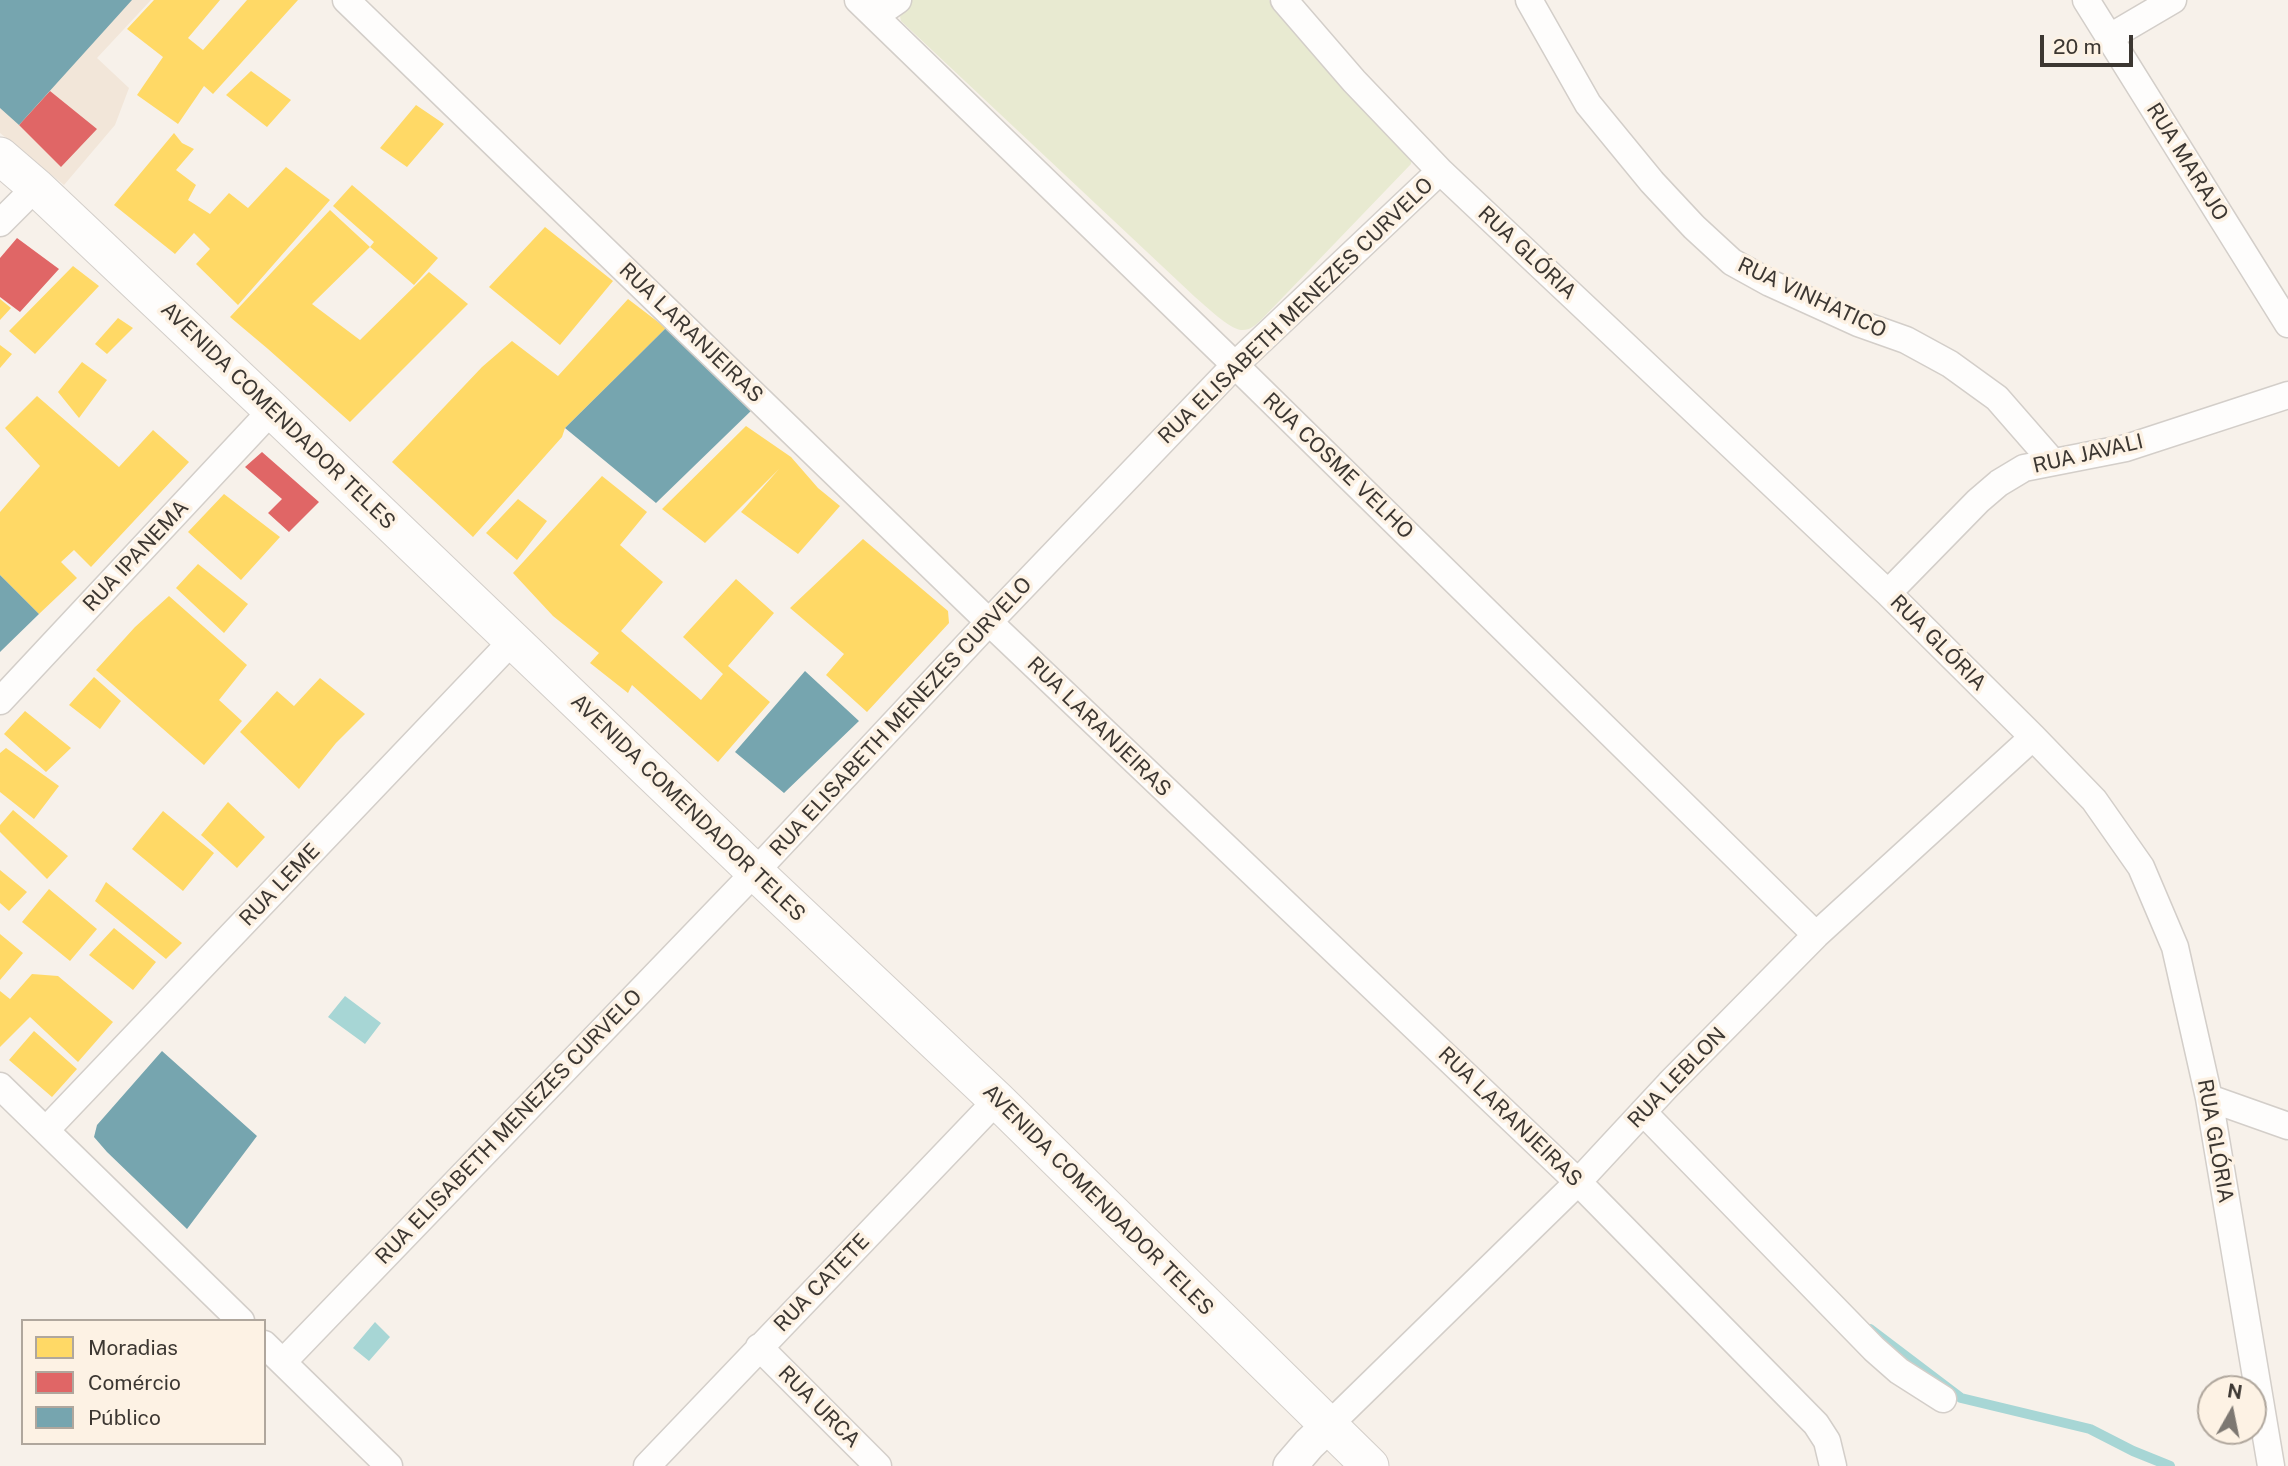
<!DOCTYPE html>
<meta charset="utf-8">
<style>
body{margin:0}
#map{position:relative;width:2288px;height:1466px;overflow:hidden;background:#f7f1ea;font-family:"Public Sans",sans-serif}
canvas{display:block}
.legend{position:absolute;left:21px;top:1319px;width:245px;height:126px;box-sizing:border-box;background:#fdf2e4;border:2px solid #b0a79d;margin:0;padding:9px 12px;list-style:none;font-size:21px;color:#3c3732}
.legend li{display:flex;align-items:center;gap:14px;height:35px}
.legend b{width:35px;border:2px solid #b0a79d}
.north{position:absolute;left:2197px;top:1375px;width:70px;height:70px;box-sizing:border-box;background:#fdf2e4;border:2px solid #b0a79d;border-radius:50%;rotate:9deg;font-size:19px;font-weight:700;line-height:28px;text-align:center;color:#3c3732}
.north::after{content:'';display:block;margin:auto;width:24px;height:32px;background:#7d7872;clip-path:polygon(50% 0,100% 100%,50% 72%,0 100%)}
.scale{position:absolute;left:2040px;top:35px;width:93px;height:32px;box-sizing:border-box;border:4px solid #3c3732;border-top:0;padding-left:9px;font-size:21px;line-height:24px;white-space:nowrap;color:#3c3732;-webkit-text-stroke:5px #fdf2e4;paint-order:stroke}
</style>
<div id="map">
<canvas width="2288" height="1466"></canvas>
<ul class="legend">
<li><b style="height:19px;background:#ffd966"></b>Moradias</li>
<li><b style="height:19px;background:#e06666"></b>Comércio</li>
<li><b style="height:19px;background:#76a5af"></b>Público</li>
</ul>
<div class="north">N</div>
<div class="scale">20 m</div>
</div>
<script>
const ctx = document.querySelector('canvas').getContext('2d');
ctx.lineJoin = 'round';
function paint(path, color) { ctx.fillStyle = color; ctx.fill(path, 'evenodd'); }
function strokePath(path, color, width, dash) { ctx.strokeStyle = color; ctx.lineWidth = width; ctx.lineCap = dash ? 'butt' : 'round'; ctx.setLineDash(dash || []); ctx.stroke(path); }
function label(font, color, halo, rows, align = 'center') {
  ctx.font = font + ' "Public Sans",sans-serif'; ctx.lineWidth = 7; ctx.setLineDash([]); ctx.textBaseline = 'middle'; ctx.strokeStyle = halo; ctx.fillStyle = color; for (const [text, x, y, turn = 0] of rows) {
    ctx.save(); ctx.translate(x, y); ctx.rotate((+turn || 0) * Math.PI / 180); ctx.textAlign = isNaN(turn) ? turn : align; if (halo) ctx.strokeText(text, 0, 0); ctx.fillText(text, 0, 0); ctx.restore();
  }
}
paint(new Path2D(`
 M0,0H151L97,58L129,88L115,125L64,185L0,133Z`), '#f2e6d9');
paint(new Path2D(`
 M912,0H1269L1412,157L1411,164L1261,320C1256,325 1249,331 1241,330C1229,329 1205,305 1195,297L901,21C898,10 903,7 912,0Z`), '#e8ead1');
paint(new Path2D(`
 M345,996L381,1023L365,1044L328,1017Z
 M375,1322L390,1337L369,1361L353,1348Z`), '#a7d6d5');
paint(new Path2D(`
 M154,0H220L188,38L203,50L247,0H298L213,94L204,86L178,124L137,95L163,57L127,29Z
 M251,71L291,100L267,127L226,95Z
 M416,105L444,124L407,167L380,148Z
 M174,133L182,143L194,149L176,170L196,185L188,200L210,214L229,193L248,208L286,167L330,200L238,305L196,264L210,249L194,233L175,254L114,205Z
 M352,185L438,258L414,285L370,247L312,304L360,340L429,272L468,304L350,422L268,349L230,317L330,210L370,247L374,242L333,206Z
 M545,227L613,281L560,345L489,287Z
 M73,266L99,286L35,354L9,331Z
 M0,299L11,308L0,320Z
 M628,299L666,328L565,428L562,437L473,537L392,462L482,367L512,341L558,376Z
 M118,318L133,328L107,354L95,344Z
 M0,345L12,354L0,368Z
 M82,362L107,380L79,418L58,392Z
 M37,396L119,467L153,430L189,462L91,567L74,550L61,562L77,578L39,614L0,575V512L40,466L5,428Z
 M746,426L791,457L818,488L840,506L798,554L741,512L779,469L705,543L662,509Z
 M602,476L647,512L620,545L663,582L621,631L701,700L723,674L683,637L736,579L774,613L728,666L770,702L718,762L632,685L628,693L590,663L599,653L553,616L513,573Z
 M224,494L280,537L241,580L188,532Z
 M518,499L547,521L517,560L486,533Z
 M863,539L948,611L949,623L867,712L826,675L844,654L790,608Z
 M198,564L248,604L224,633L176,588Z
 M169,596L247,665L219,700L242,721L204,765L96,670L135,627Z
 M94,677L121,701L100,729L69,705Z
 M320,678L365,714L336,743L299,789L240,732L277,691L294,706Z
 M25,711L71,748L46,772L4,734Z
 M6,748L59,786L34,819L0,792V753Z
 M228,802L265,837L237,868L201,835Z
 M13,810L68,856L47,879L0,832V825Z
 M163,811L214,853L183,891L132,849Z
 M0,870L27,892L9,911L0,903Z
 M106,882L182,943L166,959L95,901Z
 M49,889L97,929L70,961L22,922Z
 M114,928L156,962L133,990L89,955Z
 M0,934L23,953L0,980Z
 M32,974L58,976L113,1022L78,1062L30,1017L0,1047V991L10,999Z
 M34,1031L77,1069L52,1097L9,1060Z`), '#ffd966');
paint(new Path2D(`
 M50,91L97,129L61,167L19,125Z
 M17,238L59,269L20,312L0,297V258Z
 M262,452L319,502L289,532L268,513L282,499L245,467Z`), '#e06666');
paint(new Path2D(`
 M0,0H132L19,125L0,108Z
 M666,328L755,407L656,503L565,428Z
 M0,575L39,614L0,652Z
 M805,671L859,721L784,793L735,752Z
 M162,1051L257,1136L187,1229L107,1152L94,1137L97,1125Z`), '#76a5af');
strokePath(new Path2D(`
 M1870,1329L1961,1398L2090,1429L2133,1451L2170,1466`), '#a7d6d5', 10);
const minor = new Path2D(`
 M346,0L989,622L1578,1182L1816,1424L1827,1441L1833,1466
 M858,0L1235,365L1816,935
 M1284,0L1354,81L1440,171L1888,593L2033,737L2094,800L2141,867L2175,947L2209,1098L2271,1466
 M1529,0L1588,104L1652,182L1694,227L1732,262L1770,283L1858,323L1906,340L1950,364L1997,398L2052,461
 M2086,0L2288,324
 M875,16L898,0
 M2110,37L2173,0
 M0,223L36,187
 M1888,593L1978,501L1999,483L2024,468L2126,448L2288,395
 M0,701L272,410
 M0,1086L241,1321
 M2209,1098L2288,1126
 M1643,1112L1874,1349L1899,1371L1943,1399
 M46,1130L513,640
 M264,1344L389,1466
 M759,1347L878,1466
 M283,1362L755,872L989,622L1235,365L1440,171
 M1328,1426L1578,1182L1669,1084L1816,935L2033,737
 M647,1466L997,1100`);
const tertiary = new Path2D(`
 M1290,1466L1309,1444L1328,1426`);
const secondary = new Path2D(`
 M0,156L36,187L272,410L755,872L997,1100L1370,1466`);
strokePath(minor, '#d3cec9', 29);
strokePath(tertiary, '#d3cec9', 36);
strokePath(secondary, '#d3cec9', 39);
strokePath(minor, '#fefdfc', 26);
strokePath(tertiary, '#fefdfc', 33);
strokePath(secondary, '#fefdfc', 37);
label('21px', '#3c3732', '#fdf2e4', [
 ["RUA MARAJO",2187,162,58],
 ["RUA GLÓRIA",1527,253,43],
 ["RUA VINHATICO",1812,298,25],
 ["RUA ELISABETH MENEZES CURVELO",1296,311,-44],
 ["RUA LARANJEIRAS",691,333,44],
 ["AVENIDA COMENDADOR TELES",278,416,44],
 ["RUA JAVALI",2088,454,-13],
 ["RUA COSME VELHO",1338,466,44],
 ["RUA IPANEMA",136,556,-47],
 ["RUA GLÓRIA",1938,643,45],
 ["RUA ELISABETH MENEZES CURVELO",901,717,-47],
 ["RUA LARANJEIRAS",1099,727,44],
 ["AVENIDA COMENDADOR TELES",688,808,44],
 ["RUA LEME",280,885,-46],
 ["RUA LEBLON",1677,1078,-46],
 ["RUA LARANJEIRAS",1510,1117,44],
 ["RUA ELISABETH MENEZES CURVELO",509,1127,-46],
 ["RUA GLÓRIA",2215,1141,80],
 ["AVENIDA COMENDADOR TELES",1098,1200,45],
 ["RUA CATETE",822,1283,-46],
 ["RUA URCA",819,1407,45]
]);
</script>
